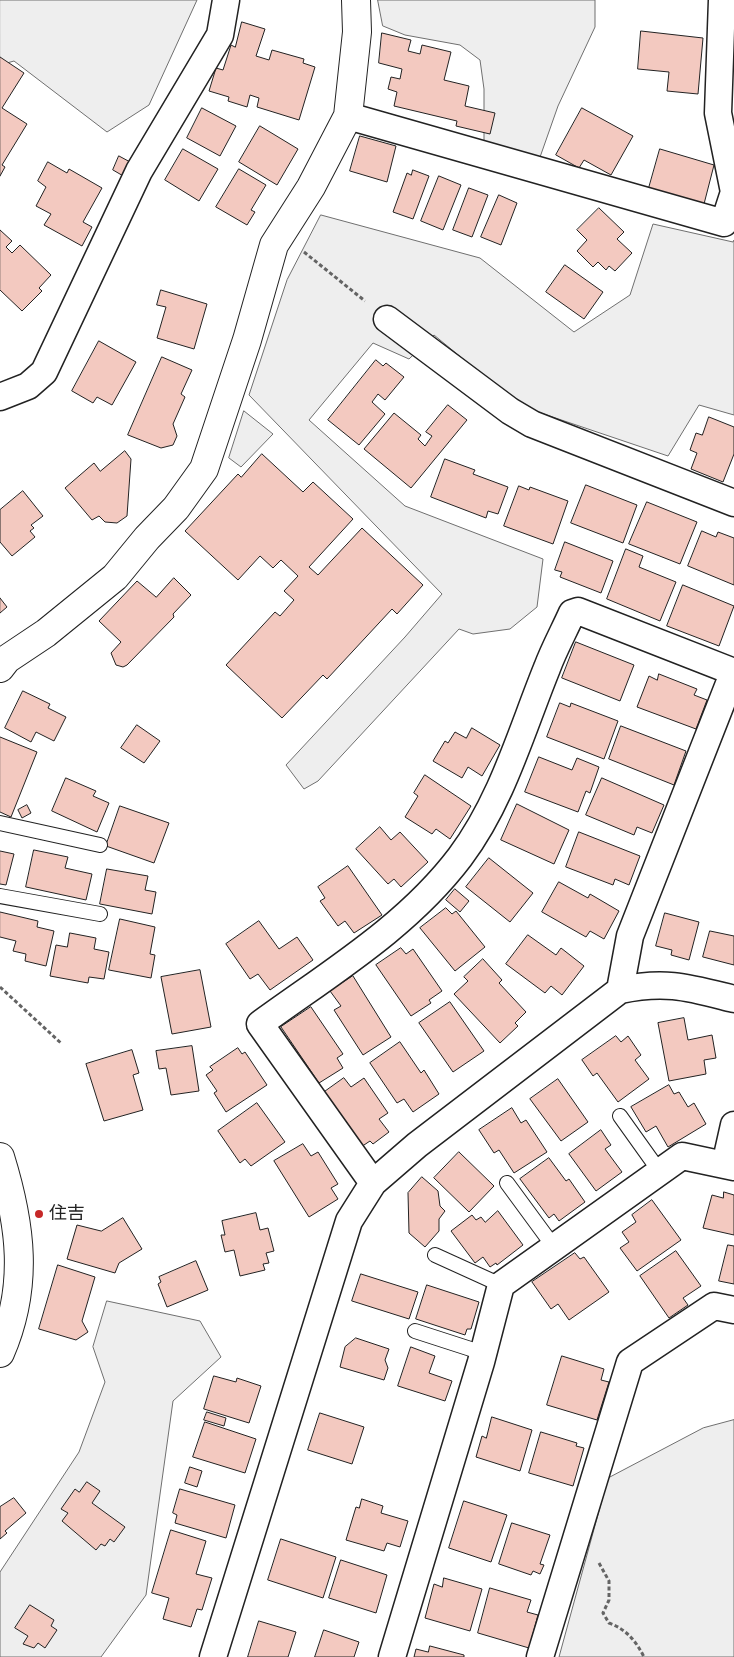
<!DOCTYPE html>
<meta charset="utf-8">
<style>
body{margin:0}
canvas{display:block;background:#fff}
</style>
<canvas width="734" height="1657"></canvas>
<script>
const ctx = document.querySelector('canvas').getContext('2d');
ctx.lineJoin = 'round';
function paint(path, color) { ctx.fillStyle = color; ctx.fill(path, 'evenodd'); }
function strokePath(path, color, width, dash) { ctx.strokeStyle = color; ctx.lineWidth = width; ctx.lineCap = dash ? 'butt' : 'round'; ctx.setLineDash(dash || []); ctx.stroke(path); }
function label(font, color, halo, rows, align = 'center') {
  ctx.font = font + ' "DM Sans","Noto Sans JP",sans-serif'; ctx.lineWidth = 4; ctx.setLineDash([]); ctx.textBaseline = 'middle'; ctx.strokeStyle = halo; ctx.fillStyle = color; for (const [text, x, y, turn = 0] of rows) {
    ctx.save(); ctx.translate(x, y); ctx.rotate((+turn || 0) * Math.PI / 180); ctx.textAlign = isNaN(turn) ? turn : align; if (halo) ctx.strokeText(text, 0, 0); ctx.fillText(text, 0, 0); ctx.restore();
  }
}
const green = new Path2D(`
 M0,0H197L149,105L107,132L14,61L0,65Z
 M378,0H595V27L558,106L539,160L484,147V89L480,60L460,45L405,35L383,26Z
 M321,215L480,258L574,332L630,295L653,224L733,242L734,240V415L699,405L668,456L520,406L434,335L409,359L373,343L309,420L405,506L543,559L537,607L510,629L473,634L459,629L318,781L304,789L286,765L405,637L442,594L249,395L287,280Z
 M244,411L273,434L241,467L229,458Z
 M107,1301L200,1321L221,1357L173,1401L146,1595L101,1657H0V1572L79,1452L105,1382L93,1347Z
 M734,1420V1657H559L608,1478L703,1428Z`);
paint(green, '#eee');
strokePath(green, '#6f6f6f', 1);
const building = new Path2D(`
 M242,22L265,29L256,56L269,60L272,50L304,59L303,63L315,67L299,120L257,107L259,98L250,95L247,107L228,101L229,97L209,91L216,68L223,70L231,45L235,47Z
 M641,31L703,38L698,94L667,91L669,72L638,69Z
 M382,33L411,40L408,51L420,54L422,45L451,52L444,80L469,86L465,106L495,113L490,134L456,126L457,121L394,106L397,92L388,89L391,77L400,79L402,69L379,63Z
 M0,57L24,73L2,108L27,124L2,165L5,167L0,176Z
 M202,108L236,126L220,156L187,138Z
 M582,108L633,136L611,175L584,160L579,168L556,155Z
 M260,126L298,149L277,185L239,162Z
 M360,136L396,146L387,182L350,171Z
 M183,149L218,169L199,201L165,180Z
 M660,149L714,165L704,204L649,188Z
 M119,156L132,163L125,177L113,170Z
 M48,162L67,173L69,169L102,188L83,222L92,227L82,246L44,225L51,214L36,206L46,187L38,181Z
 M239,169L266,185L251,210L255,212L247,225L216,207Z
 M413,170L429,176L413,219L393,212L407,173L411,175Z
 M439,176L461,185L443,230L421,221Z
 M469,188L488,195L472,237L453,230Z
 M499,195L517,203L501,245L481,237Z
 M599,208L624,232L617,239L632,253L615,271L609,266L606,270L598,262L593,267L577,251L587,240L577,230Z
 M0,230L12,241L6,247L12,253L20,245L51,275L39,288L42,291L22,311L0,290Z
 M565,265L603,292L584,319L546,292Z
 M161,290L207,304L194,349L157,338L166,307L157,305Z
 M99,341L136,362L112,405L97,397L93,403L72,391Z
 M162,357L192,370L181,394L185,397L173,424L177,436L173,445L161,448L128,435Z
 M376,360L383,366L386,363L404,377L385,400L378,394L372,402L385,414L359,445L328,420Z
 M448,405L467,420L411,488L364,449L394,413L421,435L418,439L425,446L432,436L426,432Z
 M709,417L734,427V454L723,482L691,469L697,453L690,450L696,433L702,435Z
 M125,451L131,459L127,516L117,523L105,522L99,516L92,520L65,488L94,463L100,471Z
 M262,454L303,492L313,482L353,519L309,567L318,575L362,528L423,585L397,614L392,609L327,679L323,675L282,718L226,665L275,612L280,616L294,600L284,591L298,576L281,560L273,568L260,556L238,580L185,531L238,474L241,477Z
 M445,459L475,470L473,474L508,487L498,514L488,511L486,518L431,497Z
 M586,485L637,505L623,543L571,523Z
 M519,486L529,490L530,487L568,501L553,544L504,526Z
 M23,491L43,516L31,525L34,528L30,531L35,537L12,556L0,542V510Z
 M647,502L697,522L680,564L629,544Z
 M702,531L716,537L718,532L734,538V585L688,566Z
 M565,542L613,561L601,593L560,577L562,572L555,570Z
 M626,549L643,556L639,567L676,582L660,621L607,599Z
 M174,578L191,595L173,614L174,617L127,665L123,667L116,665L111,653L121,642L99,621L137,581L156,597Z
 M683,585L734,606L719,646L667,626Z
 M0,598L7,607L0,613Z
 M576,642L634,665L620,701L562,678Z
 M659,674L697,689L694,695L707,700L696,729L637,707L649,676L657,680Z
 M23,691L50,704L48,708L66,717L54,741L36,732L31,742L5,728Z
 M560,703L570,707L571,703L618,721L604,759L547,737Z
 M137,725L160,741L144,763L121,748Z
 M621,726L686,751L674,785L609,759Z
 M472,728L500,745L482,776L468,767L462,778L433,761L445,741L448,743L455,732L466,738Z
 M0,737L37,752L11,817L0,812Z
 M539,757L572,770L577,758L599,767L590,793L586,791L578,812L525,792Z
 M425,775L471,806L450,839L436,829L432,834L405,817L418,796L414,793Z
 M66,778L96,791L93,796L109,803L97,832L52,811Z
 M602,778L664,805L652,833L637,827L634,835L586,815Z
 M517,804L569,830L554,864L501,840Z
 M27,805L31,813L22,818L18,810Z
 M120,806L169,823L154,863L106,846Z
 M380,827L391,840L400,832L428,862L401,887L394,879L388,884L356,849Z
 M579,832L640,856L629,885L615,879L613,885L566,867Z
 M34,850L68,857L65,868L92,874L86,900L26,887Z
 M0,851L14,854L6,885L0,884Z
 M489,858L533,893L510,922L466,887Z
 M348,866L382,915L354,933L345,921L338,926L320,901L325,898L318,887Z
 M107,869L148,876L145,890L156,892L152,914L100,904Z
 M559,882L588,898L590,894L619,911L604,939L590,931L586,937L542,912Z
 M455,889L469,901L460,912L446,900Z
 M446,908L452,914L456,911L485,947L455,971L420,928Z
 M0,912L38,921L37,927L54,931L46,966L25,961L26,954L13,951L16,941L0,937Z
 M665,913L699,922L689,960L671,955L672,950L656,946Z
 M120,919L155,927L150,954L155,955L151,978L109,970Z
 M259,921L279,949L297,937L313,960L270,990L258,974L250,979L226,944Z
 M710,931L734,936V965L703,957Z
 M70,933L96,938L94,949L109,952L104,979L89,977L88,983L50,976L56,945L67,947Z
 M528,935L556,955L561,948L584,966L562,995L551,986L545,993L506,964Z
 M401,948L406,954L413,949L442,991L429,1000L431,1003L411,1016L376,965Z
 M483,959L502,980L499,983L526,1012L515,1023L518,1026L500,1043L454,994L468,981L464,977Z
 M200,970L211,1027L172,1034L161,977Z
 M353,976L391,1037L363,1055L334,1010L341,1006L330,991Z
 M450,1002L484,1051L453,1072L419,1023Z
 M311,1007L343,1054L337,1058L343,1068L319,1083L281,1027Z
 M684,1018L688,1040L712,1035L716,1058L704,1060L706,1074L669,1081L658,1023Z
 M616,1036L621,1042L628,1036L641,1055L635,1060L649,1079L618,1102L597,1073L593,1076L582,1060Z
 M400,1042L421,1073L424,1070L439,1094L413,1112L404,1099L397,1103L370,1063Z
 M192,1046L199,1091L171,1095L166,1068L159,1069L156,1051Z
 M238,1048L242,1054L245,1052L267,1085L226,1112L214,1093L217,1091L206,1075L213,1070L210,1067Z
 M132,1050L139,1073L133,1075L143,1110L104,1121L86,1064Z
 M344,1078L351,1087L364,1078L388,1113L379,1119L389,1132L373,1144L370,1141L361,1147L323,1093Z
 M558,1079L588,1122L561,1141L530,1099Z
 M669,1085L674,1094L679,1092L688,1107L694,1103L706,1124L668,1147L656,1126L646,1132L631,1107Z
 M257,1103L285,1142L251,1166L245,1159L240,1163L218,1131Z
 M512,1108L521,1123L526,1120L547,1152L514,1173L499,1150L494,1153L479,1130Z
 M601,1130L611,1145L605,1149L622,1172L596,1191L569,1154Z
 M303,1144L311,1156L318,1152L338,1184L331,1188L338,1199L309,1217L274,1161Z
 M459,1152L494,1186L469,1212L434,1178Z
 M549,1158L566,1181L569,1179L585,1202L559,1221L554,1214L549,1218L520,1179Z
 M422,1177L438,1191L440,1206L445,1211L439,1219V1231L425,1247L409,1233L408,1193Z
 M724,1192L734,1195V1235L703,1228L712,1195L723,1198Z
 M652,1200L681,1240L637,1271L620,1248L629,1242L622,1232L636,1222L632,1215Z
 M498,1211L523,1245L497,1265L496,1263L490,1267L483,1257L475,1263L451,1231L472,1215L476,1220L481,1217L485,1222Z
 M256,1213L260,1230L268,1228L274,1251L266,1253L269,1263L263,1264L265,1270L240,1276L234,1250L225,1252L221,1235H225L222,1221Z
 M123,1218L142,1249L119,1263L115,1273L67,1259L77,1225L101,1231Z
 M728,1245L734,1246V1284L719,1281Z
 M676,1251L701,1286L683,1298L688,1305L669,1318L640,1276Z
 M575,1253L580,1259L584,1257L609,1292L569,1320L558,1304L551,1309L532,1282Z
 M196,1261L208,1290L167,1307L158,1284L161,1282L159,1277Z
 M58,1265L95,1277L82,1321L88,1332L76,1340L39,1329Z
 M361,1274L418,1292L409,1319L352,1301Z
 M427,1285L479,1302L471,1329H467L465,1335L416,1319Z
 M356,1338L389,1349L385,1360L388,1368L384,1380L340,1367L345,1347Z
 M411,1347L435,1356L429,1373L452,1381L445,1401L398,1386Z
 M562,1356L604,1369L601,1380L609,1382L597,1420L547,1405Z
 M214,1376L236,1382L237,1378L261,1386L249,1423L204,1409Z
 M207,1412L226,1418L224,1426L204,1420Z
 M320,1413L364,1427L352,1464L308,1450Z
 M492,1417L532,1430L520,1471L476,1457L482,1436L486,1438Z
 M205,1422L256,1439L245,1473L193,1457Z
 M541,1432L577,1443L576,1446L584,1448L573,1486L529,1473Z
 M190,1467L202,1471L197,1487L185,1483Z
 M87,1482L100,1491L92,1503L125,1527L114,1542L110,1539L105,1546L101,1544L96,1550L62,1521L68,1513L61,1509L75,1489L79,1492Z
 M180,1489L235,1505L226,1538L175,1523L177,1515L173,1513Z
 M14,1498L26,1513L5,1531L7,1533L0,1539V1507Z
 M362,1499L383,1506L381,1513L408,1521L400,1547L387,1543L384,1551L346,1540L356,1507L359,1508Z
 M464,1501L507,1515L491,1562L449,1548Z
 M512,1523L550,1535L540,1564L544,1565L540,1574L533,1571L531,1575L499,1564Z
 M171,1530L206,1541L196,1574L212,1578L202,1610L197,1609L191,1627L163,1619L169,1598L152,1593Z
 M281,1539L336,1557L323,1598L268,1580Z
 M341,1560L387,1575L376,1613L329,1598Z
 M444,1578L482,1589L470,1631L425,1618L434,1584L442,1587Z
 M490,1588L531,1600L527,1612L538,1615L529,1648L478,1633Z
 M30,1605L54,1620L51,1626L57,1630L45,1648L38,1643L34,1648L23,1644L28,1636L15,1628Z
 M259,1621L296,1632L288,1657H248Z
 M324,1630L359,1642L354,1657H315Z
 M430,1646L464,1655V1657H414L416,1649L428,1652Z`);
paint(building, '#f3c9c0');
strokePath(building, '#222', 1);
const service = new Path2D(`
 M0,823L100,845
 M0,896L100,914
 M620,1116L660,1172
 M507,1183L554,1247
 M435,1255L501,1285
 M415,1331L483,1353`);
const minor = new Path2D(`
 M722,0L718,113L734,192
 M348,116L724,223L734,192
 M387,319L510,411L532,424L734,503
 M0,397L28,386L44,372L139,171L220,35L226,0
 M620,990L630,936L734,671
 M725,1165L734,1125
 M373,1183L260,1024C330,973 407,927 460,857C502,801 521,732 547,668C554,649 564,631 572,613L578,611L734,672
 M213,1657L349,1221L373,1183L417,1145L620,990C667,980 690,988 734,999
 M392,1657L481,1362L501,1285L682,1156L734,1167
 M540,1657L630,1362L714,1306L734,1310`);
const tertiary = new Path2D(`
 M0,668L7,659L46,633L115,577L147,538L176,508L204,469L247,340L274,245L311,187L348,116L357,32L356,0
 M0,1157C21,1225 29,1286 0,1353`);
strokePath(service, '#222', 16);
strokePath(minor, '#222', 29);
strokePath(tertiary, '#222', 30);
strokePath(new Path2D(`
 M304,252L365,301
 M0,987L62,1044
 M599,1563L609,1581V1600L603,1613L609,1623C626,1629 636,1641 644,1657`), '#646464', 3, [4, 2.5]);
strokePath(service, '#fff', 14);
strokePath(minor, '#fff', 26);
strokePath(tertiary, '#fff', 28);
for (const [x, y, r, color] of [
 [39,1214,5,"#c62828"]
]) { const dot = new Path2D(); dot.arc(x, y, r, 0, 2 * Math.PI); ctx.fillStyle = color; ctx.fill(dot); strokePath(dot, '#fff', 2); }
label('18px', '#222', '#fff', [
 ["住吉",49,1214]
], 'left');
</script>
